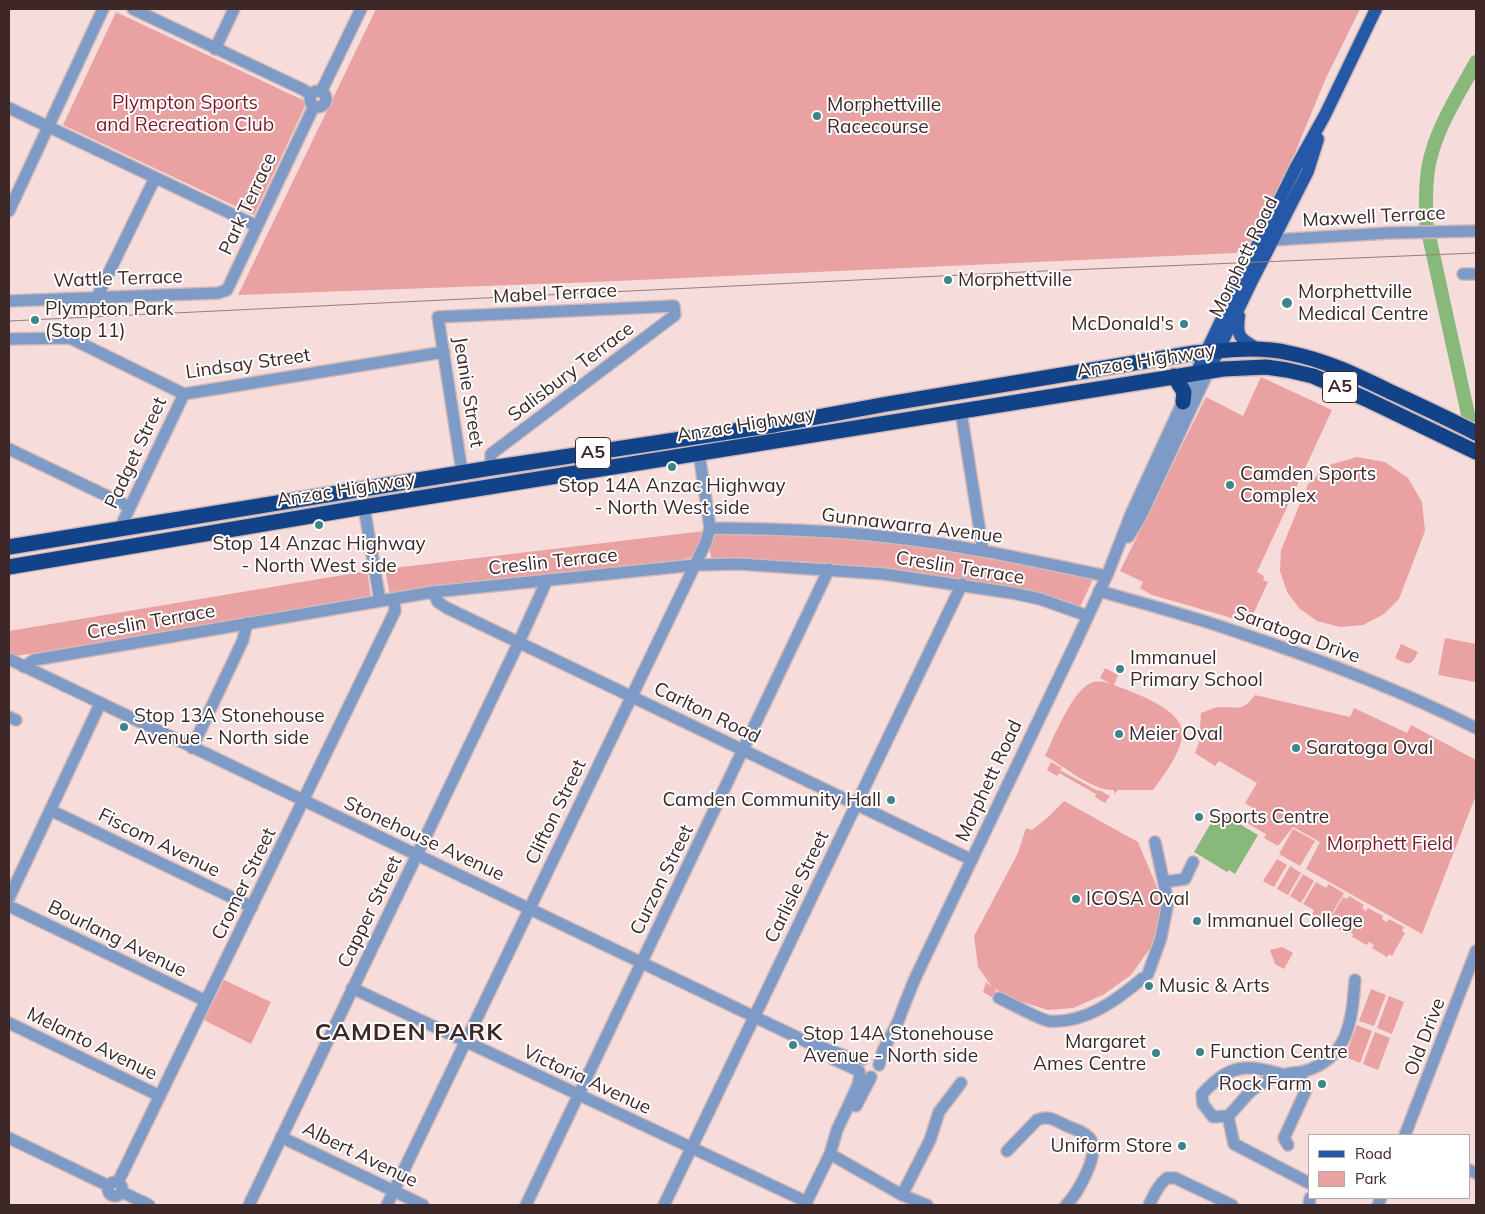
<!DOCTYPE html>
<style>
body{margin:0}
#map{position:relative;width:1485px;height:1214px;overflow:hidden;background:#f6dddc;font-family:Mulish,sans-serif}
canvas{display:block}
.frame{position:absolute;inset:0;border:10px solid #3e2727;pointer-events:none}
.legend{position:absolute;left:1308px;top:1134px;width:162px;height:65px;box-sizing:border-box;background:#fff;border:1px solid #b2a9a9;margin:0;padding:6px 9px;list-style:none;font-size:15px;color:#3e2727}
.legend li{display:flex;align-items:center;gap:10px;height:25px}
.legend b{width:25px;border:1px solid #b2a9a9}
</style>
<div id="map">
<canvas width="1485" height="1214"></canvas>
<div class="frame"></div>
<ul class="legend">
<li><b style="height:6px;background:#2559a7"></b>Road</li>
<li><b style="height:14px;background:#e9a1a2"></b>Park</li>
</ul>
</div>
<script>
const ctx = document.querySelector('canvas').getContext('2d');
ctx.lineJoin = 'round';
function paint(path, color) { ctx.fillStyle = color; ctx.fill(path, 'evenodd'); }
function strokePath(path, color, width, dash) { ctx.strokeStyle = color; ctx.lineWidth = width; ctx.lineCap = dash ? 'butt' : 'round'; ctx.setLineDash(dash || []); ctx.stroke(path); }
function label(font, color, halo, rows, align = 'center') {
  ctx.font = font + ' Mulish,sans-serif'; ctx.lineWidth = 4; ctx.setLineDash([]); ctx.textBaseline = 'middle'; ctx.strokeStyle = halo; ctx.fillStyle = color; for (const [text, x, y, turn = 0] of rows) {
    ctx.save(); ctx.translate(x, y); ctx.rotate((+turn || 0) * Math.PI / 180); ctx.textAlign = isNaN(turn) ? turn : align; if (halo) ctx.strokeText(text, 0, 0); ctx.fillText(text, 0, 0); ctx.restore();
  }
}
paint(new Path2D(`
 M376,9H1360L1326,78L1294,155L1254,239L1236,253L595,282L238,295Z
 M116,12L307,102L254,215L63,125Z
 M1261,377L1332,410L1257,572L1264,576L1263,580L1268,582L1249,623L1152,595L1140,588L1143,582L1120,571L1206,397L1243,416Z
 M1357,457L1385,462L1408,478L1422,502L1425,531L1399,599L1384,614L1363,625L1340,627L1317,621L1300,609L1287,592L1280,571L1281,550L1308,484L1329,465Z
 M716,530L871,537L1095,575L1080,607L1037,593L934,575L800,561L717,562L711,557L709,545Z
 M704,531L692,557L675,561L429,589L390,596L385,569Z
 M367,571L371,598L16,656L9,653V631Z
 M1445,638L1476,644V682L1438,675Z
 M1401,644L1418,652C1411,667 1408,665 1395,658Z
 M1105,668L1118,675L1114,685C1132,692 1180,708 1182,731C1184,750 1163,776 1153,790H1118L1114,794V790C1091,791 1065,766 1045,756C1053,739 1073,689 1091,683C1098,680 1105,682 1111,684L1100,678Z
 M1255,695L1350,717L1354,708L1407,733L1411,725L1476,760V795L1422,934L1306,869L1320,842L1293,827L1278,846L1264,838L1266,834L1247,823L1255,809L1245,803L1257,783L1219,761L1215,766L1195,753L1199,742L1201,713C1207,711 1214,707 1220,707C1238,707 1243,712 1255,695Z
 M1051,762L1062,768L1060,770L1098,791L1099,790L1110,796L1105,803L1095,797L1096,794L1059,773L1057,776L1047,770Z
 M1064,801L1138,842L1156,885L1162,913L1151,947L1131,975L1103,995L1073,1008L1048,1010L1013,999L994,988L996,991L993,998L983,992L986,982L992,987L978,967L974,936L1018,853L1026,828L1032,830L1047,818Z
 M1293,829L1315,841L1300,866L1279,854Z
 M1277,859L1287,865L1274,887L1263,881Z
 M1290,866L1301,873L1288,895L1277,889Z
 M1303,874L1314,881L1301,903L1290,896Z
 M1316,882L1326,888L1329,884L1344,893L1327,922L1312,914L1314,910L1303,904Z
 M1349,896L1364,905L1362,908L1366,911L1368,908L1383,916L1382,919L1387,922L1389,919L1404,927L1402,931L1405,933L1392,956L1389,954L1387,957L1372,948L1374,945L1369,942L1367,945L1352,937L1353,934L1349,931L1347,934L1332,925L1334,922L1330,919L1343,897L1347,899Z
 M1282,947L1293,953L1284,969L1275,964L1270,950Z
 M224,980L271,1002L251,1044L204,1020Z
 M1371,989L1386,995L1374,1026L1359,1021Z
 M1389,996L1404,1002L1392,1034L1377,1028Z
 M1357,1025L1372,1031L1360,1063L1345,1057Z
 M1375,1032L1390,1038L1378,1070L1363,1064Z`), '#e9a1a2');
paint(new Path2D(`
 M1218,811L1258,835L1235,874L1229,870L1227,872L1194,852Z`), '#88b87a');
strokePath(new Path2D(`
 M1476,62C1459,94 1436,128 1429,164C1425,183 1426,203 1426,222L1476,451`), '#88b87a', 14);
const minor = new Path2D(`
 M133,9L304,90L311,95
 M215,49L234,9
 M310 99a8 8 0 1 1 16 0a8 8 0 1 1-16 0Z
 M321,92L361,9
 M9,108L257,226
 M9,211L103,9
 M1273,240L1389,233L1476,231
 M1463,274H1476
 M97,297L155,178
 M9,301L218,293L227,290L314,106
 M9,339L70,338L184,394L444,352
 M961,412L983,551
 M9,449L130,507
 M462,472L438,317L674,306L675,315L491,454V468
 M364,507L380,601
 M120,528L184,394
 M710,528C770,529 830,530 889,537C962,545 1034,561 1106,576
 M1128,537L1141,516L1209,370
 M1099,591C1145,604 1192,616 1237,632C1319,659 1400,690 1476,728
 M433,592L438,602L447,608L972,860
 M9,659L809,1043L854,1059H863
 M24,667L34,660L433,592L695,565L739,564L884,574L1012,593L1040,599L1088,616
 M9,717L16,720
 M192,748L243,640L247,623
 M50,810L252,907
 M1164,882L1185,879L1193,862
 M9,898L100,704
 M13,908L206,1001
 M1148,974L1161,938L1168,902L1155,842
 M352,988L807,1202
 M999,998C1010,1003 1040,1020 1049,1021C1085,1024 1117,1000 1143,978
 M9,1023L160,1096
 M833,1059L859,1071
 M879,1065C881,1048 893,1035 899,1019C905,1003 911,987 918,972L1076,642L1108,573L1131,514L1196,373
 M1285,1075C1245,1064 1231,1063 1202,1094L1203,1104L1213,1117L1228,1116C1237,1108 1245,1095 1255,1088C1262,1084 1270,1078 1279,1076C1287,1073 1297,1073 1305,1071C1349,1058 1352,1019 1355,980
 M856,1106L871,1077
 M1228,1116L1234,1144L1309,1183
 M1405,1135L1476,951
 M281,1137L423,1205
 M9,1138L109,1186
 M1288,1145L1284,1138L1306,1090L1300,1072
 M1007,1151L1037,1120C1047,1115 1055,1120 1065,1125C1073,1129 1086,1132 1091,1140C1100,1154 1077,1195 1066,1205
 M830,1154L902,1195L927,1205
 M1469,1170L1476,1173
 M108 1189a7 7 0 1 1 14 0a7 7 0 1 1-14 0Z
 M118,1182L395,611L394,599
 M122,1192L149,1205
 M902,1195L930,1140L939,1112L961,1083
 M1309,1204L1310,1198
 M249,1205L519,642L547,580
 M387,1205L706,542L710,528L699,453
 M526,1205L829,569
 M664,1205L962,584
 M805,1205L830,1154L837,1130L858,1085L860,1074
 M1149,1205C1154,1195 1158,1185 1167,1178H1175L1232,1205
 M1378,1205L1381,1198`);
const major = new Path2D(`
 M1239,316C1236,337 1240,339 1258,349
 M1209,370L1251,283L1308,171L1318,139
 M1196,373L1246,268L1296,167L1325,115L1376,9`);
const highway = new Path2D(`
 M1174,376L1184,392L1183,402
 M9,547L491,468L774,425L887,404L1194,353C1225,350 1259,346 1289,353C1326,360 1360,377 1393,393C1421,406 1449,419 1476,433
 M9,567L364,507L1223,369L1266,367L1287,370L1313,376L1366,399L1476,452`);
strokePath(minor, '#d1b9b8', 14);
strokePath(major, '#d1b9b8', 15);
strokePath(highway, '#d1b9b8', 18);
strokePath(minor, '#7e9ac6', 11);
strokePath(major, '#2559a7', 12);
strokePath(highway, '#124389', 15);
strokePath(new Path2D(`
 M9,321L1044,271L1476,253`), '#967e7e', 1);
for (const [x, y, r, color] of [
 [817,116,5,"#3d8588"],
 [948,280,5,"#3d8588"],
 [1287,303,6,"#3d8588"],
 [35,320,5,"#3d8588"],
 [1184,324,5,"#3d8588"],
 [672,467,5,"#3d8588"],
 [1230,485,5,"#3d8588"],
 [319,525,5,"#3d8588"],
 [1120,669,5,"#3d8588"],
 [124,727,5,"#3d8588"],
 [1119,734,5,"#3d8588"],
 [1296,748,5,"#3d8588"],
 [891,800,5,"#3d8588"],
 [1199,817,5,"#3d8588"],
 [1076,899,5,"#3d8588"],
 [1197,921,5,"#3d8588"],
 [1149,986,5,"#3d8588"],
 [793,1045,5,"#3d8588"],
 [1200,1052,5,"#3d8588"],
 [1156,1053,5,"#3d8588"],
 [1322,1084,5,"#3d8588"],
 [1182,1146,5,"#3d8588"]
]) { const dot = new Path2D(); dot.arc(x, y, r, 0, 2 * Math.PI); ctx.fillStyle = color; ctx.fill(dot); strokePath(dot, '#fff', 2); }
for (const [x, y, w] of [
 [1340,387,35],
 [593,453,35]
]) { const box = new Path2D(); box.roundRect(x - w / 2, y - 15.5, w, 31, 4); ctx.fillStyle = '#fff'; ctx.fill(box); strokePath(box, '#3e2727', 1); }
label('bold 18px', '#3e2727', null, [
 ["A5",1340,387],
 ["A5",593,453]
]);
label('19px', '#7a1927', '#fff', [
 ["Plympton Sports",185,103],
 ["and Recreation Club",185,125],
 ["Morphett Field",1390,844]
]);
label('19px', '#3e2727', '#fff', [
 ["Morphettville",827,105],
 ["Racecourse",827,127],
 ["Morphettville",958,280],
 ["Morphettville",1298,292],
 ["Medical Centre",1298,314],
 ["Plympton Park",45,309],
 ["(Stop 11)",45,331],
 ["McDonald's",1174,324,"right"],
 ["Camden Sports",1240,474],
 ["Complex",1240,496],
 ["Stop 14A Anzac Highway",672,486,"center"],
 ["- North West side",672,508,"center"],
 ["Stop 14 Anzac Highway",319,544,"center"],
 ["- North West side",319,566,"center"],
 ["Immanuel",1130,658],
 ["Primary School",1130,680],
 ["Stop 13A Stonehouse",134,716],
 ["Avenue - North side",134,738],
 ["Meier Oval",1129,734],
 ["Saratoga Oval",1306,748],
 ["Camden Community Hall",881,800,"right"],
 ["Sports Centre",1209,817],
 ["ICOSA Oval",1086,899],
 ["Immanuel College",1207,921],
 ["Music & Arts",1159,986],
 ["Stop 14A Stonehouse",803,1034],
 ["Avenue - North side",803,1056],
 ["Margaret",1146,1042,"right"],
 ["Ames Centre",1146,1064,"right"],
 ["Function Centre",1210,1052],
 ["Rock Farm",1312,1084,"right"],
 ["Uniform Store",1172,1146,"right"]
], 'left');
label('19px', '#3e2727', '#fff', [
 ["Park Terrace",248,204,-65],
 ["Maxwell Terrace",1374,217,-3],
 ["Morphett Road",1244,257,-64],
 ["Wattle Terrace",118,279,-2],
 ["Mabel Terrace",555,294,-3],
 ["Anzac Highway",1146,361,-9],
 ["Lindsay Street",248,364,-8],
 ["Salisbury Terrace",571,372,-37],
 ["Jeanie Street",468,392,81],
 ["Anzac Highway",746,425,-9],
 ["Padget Street",136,453,-65],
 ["Anzac Highway",346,490,-9],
 ["Gunnawarra Avenue",912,526,7],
 ["Creslin Terrace",553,562,-6],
 ["Creslin Terrace",960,568,9],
 ["Creslin Terrace",151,622,-10],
 ["Saratoga Drive",1297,635,20],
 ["Carlton Road",707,713,26],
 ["Morphett Road",989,781,-65],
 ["Clifton Street",556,812,-64],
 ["Stonehouse Avenue",424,839,25],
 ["Fiscom Avenue",159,843,26],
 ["Curzon Street",662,880,-64],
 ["Cromer Street",244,884,-64],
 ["Carlisle Street",797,887,-64],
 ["Capper Street",370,912,-64],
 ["Bourlang Avenue",117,939,26],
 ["Old Drive",1425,1037,-69],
 ["Melanto Avenue",92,1044,26],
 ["Victoria Avenue",587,1080,25],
 ["Albert Avenue",360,1155,26]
]);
ctx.letterSpacing = '1px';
label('bold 24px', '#3e2727', '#fff', [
 ["CAMDEN PARK",409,1033]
]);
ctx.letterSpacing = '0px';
</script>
